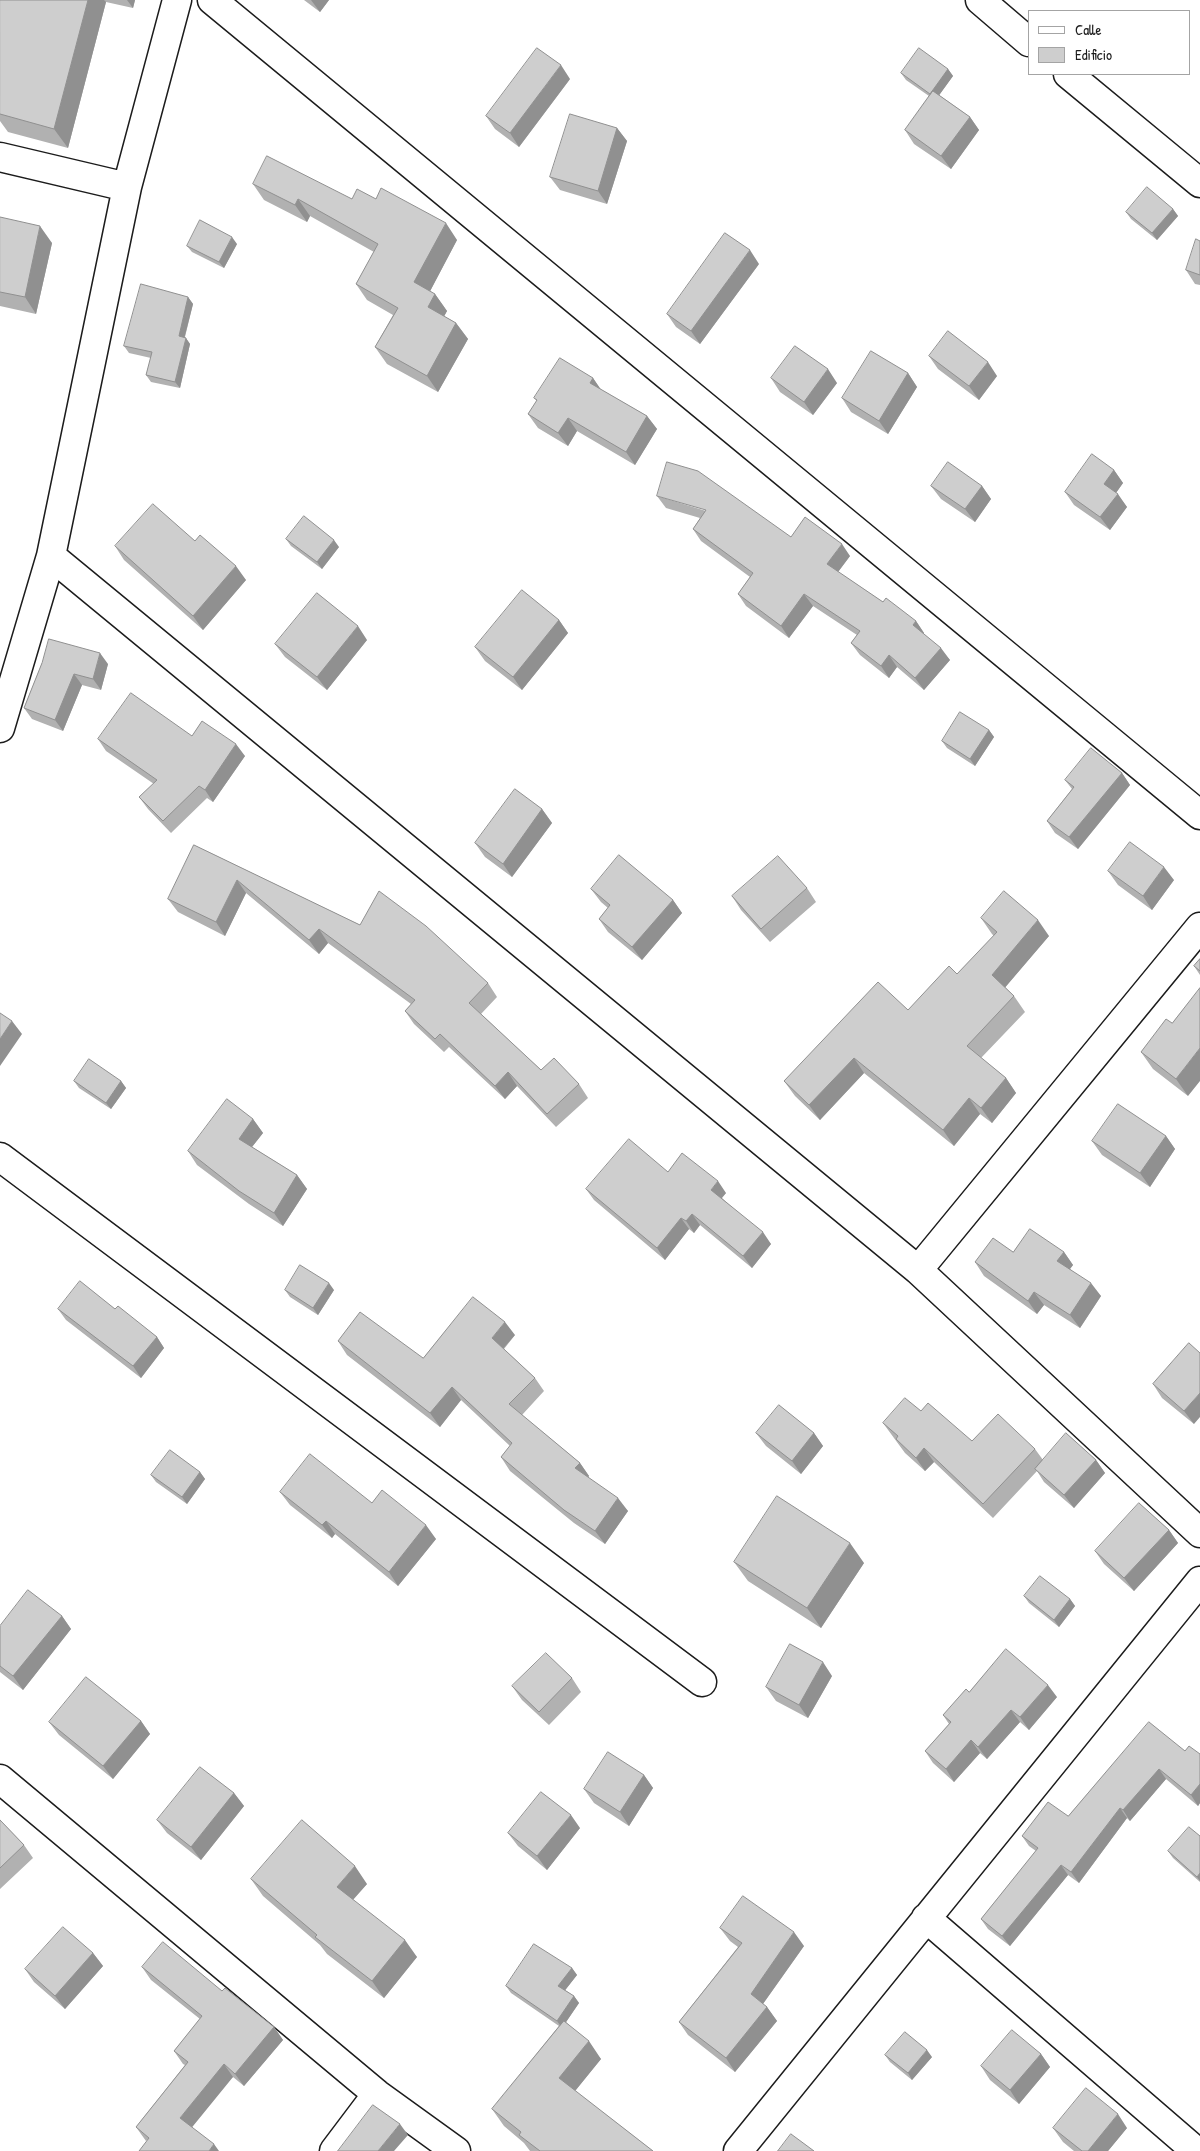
<!DOCTYPE html>
<style>
body{margin:0}
#map{position:relative;width:1200px;height:2151px;overflow:hidden;background:#fff;font-family:"Patrick Hand",sans-serif}
canvas{display:block}
.legend{position:absolute;left:1028px;top:10px;width:162px;height:65px;box-sizing:border-box;background:#fff;border:1px solid #a4a4a4;margin:0;padding:6px 9px;list-style:none;font-size:15px;color:#1c1c1c}
.legend li{display:flex;align-items:center;gap:10px;height:25px}
.legend b{width:25px;border:1px solid #a4a4a4}
</style>
<div id="map">
<canvas width="1200" height="2151"></canvas>
<ul class="legend">
<li><b style="height:6px;background:#fff"></b>Calle</li>
<li><b style="height:14px;background:#cecece"></b>Edificio</li>
</ul>
</div>
<script>
const ctx = document.querySelector('canvas').getContext('2d');
ctx.lineJoin = 'round';
function strokePath(path, color, width, dash) { ctx.strokeStyle = color; ctx.lineWidth = width; ctx.lineCap = dash ? 'butt' : 'round'; ctx.setLineDash(dash || []); ctx.stroke(path); }
function paint(path, color) { ctx.fillStyle = color; ctx.fill(path, 'evenodd'); }
const minor = new Path2D(`
 M212,0L1200,815
 M980,0L1029,42
 M1068,74L1200,183
 M0,157L127,187
 M51,556L918,1270L1200,1533
 M0,728L51,556L127,187L177,0
 M0,1157L702,1682
 M918,1270L1200,927
 M0,1779L377,2094L456,2151
 M926,1918L1196,2151
 M334,2151L377,2094
 M738,2151L1200,1581`);
strokePath(minor, '#1c1c1c', 31);
strokePath(minor, '#fff', 28);
paint(new Path2D(`
 M0,0H135L133,8L106,2L68,148L8,132L0,121Z
 M304,0H329L320,12Z
 M948,69L953,76L939,95L970,117L979,130L951,169L914,144L905,130L929,96L906,80L901,73Z
 M570,79L519,147L495,129L486,116Z
 M617,128L627,141L607,204L560,190L550,177Z
 M253,184L352,199H376L457,240L430,291L435,294L447,311L444,316L456,323L468,339L438,392L387,364L375,347L393,315L367,300L356,284L374,252L310,216L307,222L264,200Z
 M1173,209L1178,216L1157,240L1131,219L1126,212Z
 M0,217L52,243L36,314L0,306Z
 M1200,241V285L1195,284L1186,270Z
 M237,244L224,268L192,252L187,246Z
 M759,264L700,344L676,327L667,314Z
 M188,297L193,304L185,337L190,344L180,388L151,382L146,375L151,358L129,353L124,346Z
 M929,356L997,376L979,400L938,369Z
 M908,373L917,387L888,434L851,412L842,398Z
 M593,378L600,389L647,416L657,429L635,465L577,431L568,446L538,428L528,414L537,401L534,398Z
 M771,378L837,383L813,415L780,392Z
 M1114,470L1123,483L1116,493L1127,507L1110,530L1074,505L1065,492Z
 M931,486H982L991,499L975,522L941,499Z
 M657,496L791,537L850,556L838,572L883,602L916,621L924,633V634L950,660L924,690L897,667L889,678L860,655L851,643L857,635L813,606L789,638L746,606L738,594L750,577L701,541L693,529L700,518L666,508Z
 M286,539L339,547L322,569L291,546Z
 M195,541L246,580L203,630L124,560L115,546Z
 M559,620L568,633L522,690L485,661L475,647Z
 M367,640L327,690L285,657L275,644Z
 M42,663L108,664L101,690L82,685L63,731L32,719L24,708Z
 M989,730L994,737L975,766L947,748L942,741Z
 M192,736L245,756L213,802L207,798L171,833L148,809L139,797L154,784L106,751L98,739Z
 M1122,773L1130,785L1078,849L1055,833L1047,821L1072,789L1065,780Z
 M542,809L552,823L512,877L485,857L475,843Z
 M194,845L360,925L488,983L497,997L481,1014L541,1070L579,1084L588,1098L556,1127L517,1086L505,1099L449,1047L444,1052L414,1024L405,1011L411,1004L328,943L319,954L246,893L225,936L178,912L168,899Z
 M1108,871L1174,880L1152,910L1118,885Z
 M807,888L816,902L770,942L741,910L732,896Z
 M591,889L673,900L682,913L642,960L608,932L599,919L608,908L601,902Z
 M981,918L1049,936L1005,987L1014,996L1025,1012L981,1058L1006,1078L1016,1093L992,1123L980,1114L954,1146L864,1073L820,1120L795,1096L784,1081L908,1010L957,974L994,936L992,934Z
 M1200,959V975L1194,966Z
 M1172,1023L1188,1096L1153,1069L1141,1052Z
 M74,1081H121L126,1088L111,1109L79,1088Z
 M253,1119L263,1133L252,1147L297,1175L307,1189L283,1226L249,1204L197,1165L188,1151Z
 M1166,1136L1175,1149L1150,1187L1102,1155L1092,1141Z
 M586,1189L726,1193L722,1198L771,1244L752,1268L700,1225L694,1233L689,1229L665,1260L594,1200Z
 M1013,1252H1064L1073,1265L1070,1269L1101,1296L1080,1328L1044,1305L1037,1314L984,1276L975,1262Z
 M285,1290H334L318,1315L290,1297Z
 M58,1309H115L157,1337L164,1348L141,1378L66,1320Z
 M515,1335L504,1349L535,1378L544,1391L522,1415L580,1463L589,1476L588,1477L628,1511L605,1544L574,1523L510,1471L501,1457L510,1446L461,1400L440,1427L347,1355L338,1341L423,1358Z
 M1189,1343L1194,1424L1162,1398L1153,1384Z
 M921,1411L972,1441L1035,1449L1043,1460H1096L1105,1473L1074,1508L1044,1482L1037,1471L993,1518L934,1462L925,1471L905,1453L883,1423Z
 M756,1433H814L823,1446L801,1474L766,1446Z
 M200,1472L205,1479L187,1504L156,1482L151,1475Z
 M280,1492L372,1503L436,1539L398,1586L335,1534L332,1538L290,1505Z
 M1169,1530L1178,1543L1134,1591L1104,1564L1095,1551Z
 M734,1562L864,1563L821,1628L748,1581Z
 M1024,1596L1070,1599L1075,1606L1059,1627L1029,1603Z
 M62,1616L71,1629L23,1690L0,1672V1626Z
 M832,1676L808,1718L776,1701L766,1687Z
 M572,1678L581,1692L549,1725L522,1700L512,1686Z
 M969,1692L1057,1697L1029,1730L1020,1722L987,1759L980,1753L954,1782L933,1763L925,1751L949,1724L943,1715Z
 M141,1721L150,1734L113,1779L59,1735L49,1722Z
 M1185,1751L1200,1754V1803L1198,1806L1166,1779L1130,1821L1127,1818L1079,1883L1068,1875L1010,1946L988,1929L981,1919L1036,1851L1029,1846L1022,1836L1068,1816Z
 M644,1775L653,1788L629,1826L594,1803L584,1789Z
 M234,1793L244,1806L201,1860L167,1833L157,1820Z
 M0,1820L24,1845L33,1858L0,1889Z
 M580,1828L547,1870L518,1846L508,1833Z
 M1200,1836V1882L1173,1858L1168,1851Z
 M251,1879L367,1884L353,1900L417,1957L384,1998L327,1954L320,1945L263,1896Z
 M720,1928L804,1946L763,2004L767,2007L777,2021L735,2072L688,2035L679,2022L738,1947L730,1941Z
 M93,1953L103,1966L65,2009L34,1982L25,1969Z
 M142,1967L222,1991L274,2027L283,2040L244,2086L233,2077L146,2141L136,2127L185,2065L183,2064L174,2051L200,2019L151,1980Z
 M572,1968L577,1975L565,1990L574,1996L579,2003L566,2022L601,2059L575,2091L653,2151H530L524,2143L504,2126L492,2109L559,2026L511,1993L506,1986Z
 M1041,2054L1050,2067L1019,2104L990,2080L981,2066Z
 M885,2055L932,2057L912,2080L890,2062Z
 M1053,2128H1127L1108,2151H1074L1063,2142Z`), '#b1b1b1');
paint(new Path2D(`
 M88,0H104L106,2L68,148L54,129Z
 M127,0H135L133,8Z
 M311,0H329L320,12Z
 M561,65L570,79L519,147L510,133Z
 M948,69L953,76L935,101L930,94Z
 M970,117L979,130L951,169L941,156Z
 M617,128L627,141L607,204L598,191Z
 M298,199L310,216L307,222L295,205Z
 M1173,209L1178,216L1157,240L1152,233Z
 M446,223L457,240L426,299L414,282Z
 M40,226L52,243L36,314L25,297Z
 M232,237L237,244L224,268L219,262Z
 M750,250L759,264L700,344L691,331Z
 M435,294L447,311L440,324L428,307Z
 M188,297L193,304L183,343L179,336Z
 M456,323L468,339L438,392L427,376Z
 M186,338L190,344L180,388L175,382Z
 M988,362L997,376L979,400L969,386Z
 M828,369L837,383L813,415L804,402Z
 M908,373L917,387L888,434L879,421Z
 M593,378L602,391L590,383Z
 M647,416L657,429L635,465L626,452Z
 M568,418L577,431L568,446L558,433Z
 M1114,470L1123,483L1113,497L1104,484Z
 M982,486L991,499L975,522L965,509Z
 M1118,494L1127,507L1110,530L1100,517Z
 M334,540L339,547L322,569L317,562Z
 M842,544L850,556L835,576L827,564Z
 M236,566L246,580L203,630L193,616Z
 M804,594L813,606L789,638L781,626Z
 M559,620L568,633L522,690L513,677Z
 M916,621L924,633L921,637L913,625Z
 M358,626L367,640L327,690L317,677Z
 M941,648L950,660L924,690L915,678Z
 M100,653L108,664L101,690L93,679Z
 M889,655L897,667L889,678L881,666Z
 M74,674L82,685L63,731L55,720Z
 M989,730L994,737L975,766L970,759Z
 M236,744L245,756L213,802L205,790Z
 M1122,773L1130,785L1078,849L1069,837Z
 M542,809L552,823L512,877L503,864Z
 M1164,867L1174,880L1152,910L1143,896Z
 M237,880L246,893L225,936L216,922Z
 M673,900L682,913L642,960L632,947Z
 M1038,920L1049,936L1003,990L992,975Z
 M319,929L328,943L319,954L309,940Z
 M12,1021L22,1034L0,1066V1039Z
 M1200,1048V1081L1188,1096L1176,1079Z
 M854,1058L864,1073L820,1120L809,1105Z
 M508,1072L517,1086L505,1099L495,1086Z
 M1006,1078L1016,1093L992,1123L981,1108Z
 M121,1081L126,1088L111,1109L106,1103Z
 M969,1098L980,1114L954,1146L943,1130Z
 M253,1119L263,1133L248,1152L239,1139Z
 M1166,1136L1175,1149L1150,1187L1140,1173Z
 M297,1175L307,1189L283,1226L274,1213Z
 M718,1181L726,1193L719,1201L711,1190Z
 M692,1214L700,1225L694,1233L686,1221Z
 M681,1218L689,1229L665,1260L657,1248Z
 M763,1232L771,1244L752,1268L743,1256Z
 M1064,1252L1073,1265L1066,1274L1057,1261Z
 M329,1283L334,1290L318,1315L313,1308Z
 M1091,1283L1101,1296L1080,1328L1070,1315Z
 M1034,1292L1044,1305L1037,1314L1028,1301Z
 M505,1322L515,1335L501,1351L492,1338Z
 M157,1337L164,1348L141,1378L133,1366Z
 M452,1387L461,1400L440,1427L430,1413Z
 M1200,1393V1417L1194,1424L1184,1411Z
 M814,1433L823,1446L801,1474L792,1461Z
 M924,1448L934,1462L925,1471L916,1458Z
 M1096,1460L1105,1473L1074,1508L1064,1495Z
 M580,1463L589,1476L585,1482L575,1468Z
 M200,1472L205,1479L187,1504L182,1497Z
 M618,1498L628,1511L605,1544L595,1531Z
 M326,1521L335,1534L332,1538L322,1525Z
 M426,1525L436,1539L398,1586L389,1572Z
 M1169,1530L1178,1543L1134,1591L1124,1578Z
 M850,1543L864,1563L821,1628L807,1608Z
 M1070,1599L1075,1606L1059,1627L1054,1620Z
 M62,1616L71,1629L23,1690L13,1676Z
 M823,1662L832,1676L808,1718L799,1705Z
 M1048,1685L1057,1697L1029,1730L1020,1717Z
 M1011,1710L1020,1722L987,1759L978,1747Z
 M141,1721L150,1734L113,1779L103,1766Z
 M971,1740L980,1753L954,1782L946,1769Z
 M1159,1769L1166,1779L1130,1821L1123,1810Z
 M644,1775L653,1788L629,1826L620,1812Z
 M1200,1784V1803L1198,1806L1191,1795Z
 M234,1793L244,1806L201,1860L191,1847Z
 M1120,1808L1127,1818L1079,1883L1071,1872Z
 M571,1815L580,1828L547,1870L537,1856Z
 M1061,1865L1068,1875L1010,1946L1002,1936Z
 M355,1866L367,1884L349,1904L337,1887Z
 M1200,1873V1881L1197,1877Z
 M794,1932L804,1946L760,2008L751,1994Z
 M405,1940L417,1957L384,1998L372,1981Z
 M93,1953L103,1966L65,2009L55,1996Z
 M572,1968L577,1975L563,1993L558,1986Z
 M574,1996L579,2003L562,2028L557,2021Z
 M767,2007L777,2021L735,2072L726,2058Z
 M274,2027L283,2040L244,2086L235,2074Z
 M589,2041L601,2059L571,2096L559,2078Z
 M927,2050L932,2057L912,2080L908,2073Z
 M1041,2054L1050,2067L1019,2104L1010,2090Z
 M224,2064L233,2077L189,2131L180,2118Z
 M1118,2114L1127,2128L1108,2151H1088Z
 M400,2124L408,2135L394,2151H378Z
 M214,2144L219,2151H209Z`), '#909090');
const building = new Path2D(`
 M0,0H88L54,129L0,114Z
 M537,48L561,65L510,133L486,116Z
 M919,48L948,69L930,94L901,73Z
 M933,91L970,117L941,156L905,130Z
 M570,114L617,128L598,191L550,177Z
 M267,156L352,199L357,189L376,199L381,188L446,223L414,282L435,294L428,307L456,323L427,376L375,347L398,308L356,284L378,244L298,199L295,205L253,184Z
 M1147,187L1173,209L1152,233L1126,212Z
 M0,217L40,226L25,297L0,292Z
 M200,220L232,237L219,262L187,246Z
 M725,233L750,250L691,331L667,314Z
 M1196,239L1200,241V275L1186,270Z
 M141,284L188,297L179,336L186,338L175,382L146,375L152,352L124,346Z
 M948,331L988,362L969,386L929,356Z
 M795,346L828,369L804,402L771,378Z
 M871,351L908,373L879,421L842,398Z
 M560,358L593,378L590,383L647,416L626,452L568,418L558,433L528,414L537,400L534,398Z
 M1092,454L1114,470L1104,484L1118,494L1100,517L1065,492Z
 M667,462L698,471L791,537L805,517L842,544L827,564L883,602L886,598L916,621L913,625L941,648L915,678L889,655L881,666L851,643L860,631L804,594L781,626L738,594L753,573L693,529L706,510L657,496Z
 M948,462L982,486L965,509L931,486Z
 M153,504L195,541L200,535L236,566L193,616L115,546Z
 M304,516L334,540L317,562L286,539Z
 M522,590L559,620L513,677L475,647Z
 M317,593L358,626L317,677L275,644Z
 M49,639L100,653L93,679L74,674L55,720L24,708L42,663Z
 M131,693L192,736L202,721L236,744L205,790L199,786L163,821L139,797L157,780L98,739Z
 M960,712L989,730L970,759L942,741Z
 M1091,748L1122,773L1069,837L1047,821L1074,787L1065,780Z
 M515,789L542,809L503,864L475,843Z
 M1130,842L1164,867L1143,896L1108,871Z
 M194,845L360,925L379,891L426,926L488,983L469,1003L541,1070L554,1058L579,1084L547,1114L508,1072L495,1086L440,1034L435,1039L405,1011L415,1000L319,929L309,940L237,880L216,922L168,899Z
 M619,855L673,900L632,947L599,919L610,905L591,889Z
 M778,856L807,888L761,929L732,896Z
 M1004,891L1038,920L992,975L1014,996L967,1046L1006,1078L981,1108L969,1098L943,1130L854,1058L809,1105L784,1081L878,982L908,1010L949,966L957,974L997,932L981,918Z
 M1200,959V971L1194,966Z
 M1200,988V1048L1176,1079L1141,1052L1166,1019L1172,1023Z
 M0,1013L12,1021L0,1039Z
 M89,1059L121,1081L106,1103L74,1081Z
 M227,1099L253,1119L239,1139L297,1175L274,1213L239,1191L188,1151Z
 M1118,1104L1166,1136L1140,1173L1092,1141Z
 M629,1139L668,1172L682,1153L718,1181L711,1190L763,1232L743,1256L692,1214L686,1221L681,1218L657,1248L586,1189Z
 M1030,1229L1064,1252L1057,1261L1091,1283L1070,1315L1034,1292L1028,1301L975,1262L993,1238L1013,1252Z
 M300,1265L329,1283L313,1308L285,1290Z
 M80,1281L115,1309L118,1306L157,1337L133,1366L58,1309Z
 M473,1297L505,1322L492,1338L535,1378L509,1404L580,1463L575,1468L618,1498L595,1531L564,1510L501,1457L512,1443L452,1387L430,1413L338,1341L360,1312L423,1358Z
 M1189,1343L1200,1353V1393L1184,1411L1153,1384Z
 M905,1398L921,1411L928,1403L972,1441L998,1414L1035,1449L983,1504L924,1448L916,1458L896,1439L898,1436L883,1423Z
 M779,1405L814,1433L792,1461L756,1433Z
 M1066,1433L1096,1460L1064,1495L1035,1469Z
 M170,1450L200,1472L182,1497L151,1475Z
 M310,1454L372,1503L382,1490L426,1525L389,1572L326,1521L322,1525L280,1492Z
 M777,1496L850,1543L807,1608L734,1562Z
 M1139,1503L1169,1530L1124,1578L1095,1551Z
 M1040,1576L1070,1599L1054,1620L1024,1596Z
 M28,1590L62,1616L13,1676L0,1666V1626Z
 M790,1644L823,1662L799,1705L766,1687Z
 M1006,1649L1048,1685L1020,1717L1011,1710L978,1747L971,1740L946,1769L925,1751L951,1722L943,1715L966,1689L969,1692Z
 M546,1653L572,1678L539,1712L512,1686Z
 M86,1677L141,1721L103,1766L49,1722Z
 M1149,1722L1185,1751L1189,1746L1200,1754V1784L1191,1795L1159,1769L1123,1810L1120,1808L1071,1872L1061,1865L1002,1936L981,1919L1038,1848L1022,1836L1048,1802L1068,1816Z
 M608,1752L644,1775L620,1812L584,1789Z
 M200,1767L234,1793L191,1847L157,1820Z
 M541,1792L571,1815L537,1856L508,1833Z
 M0,1820L24,1845L0,1868Z
 M302,1820L355,1866L337,1887L405,1940L372,1981L315,1937L317,1935L251,1879Z
 M1189,1827L1200,1836V1873L1197,1877L1168,1851Z
 M743,1896L794,1932L751,1994L767,2007L726,2058L679,2022L742,1943L720,1928Z
 M63,1927L93,1953L55,1996L25,1969Z
 M163,1942L222,1991L225,1988L274,2027L235,2074L224,2064L180,2118L214,2144L209,2151H139L149,2138L136,2127L188,2062L174,2051L202,2016L142,1967Z
 M534,1944L572,1968L558,1986L574,1996L557,2021L506,1986Z
 M564,2021L589,2041L559,2078L653,2151H540L519,2135L521,2132L492,2109Z
 M1012,2030L1041,2054L1010,2090L981,2066Z
 M905,2032L927,2050L908,2073L885,2055Z
 M1086,2088L1118,2114L1088,2151H1082L1053,2128Z
 M373,2105L400,2124L378,2151H338Z
 M791,2134L814,2151H778Z`);
paint(building, '#cecece');
strokePath(building, '#909090', 1);
</script>
